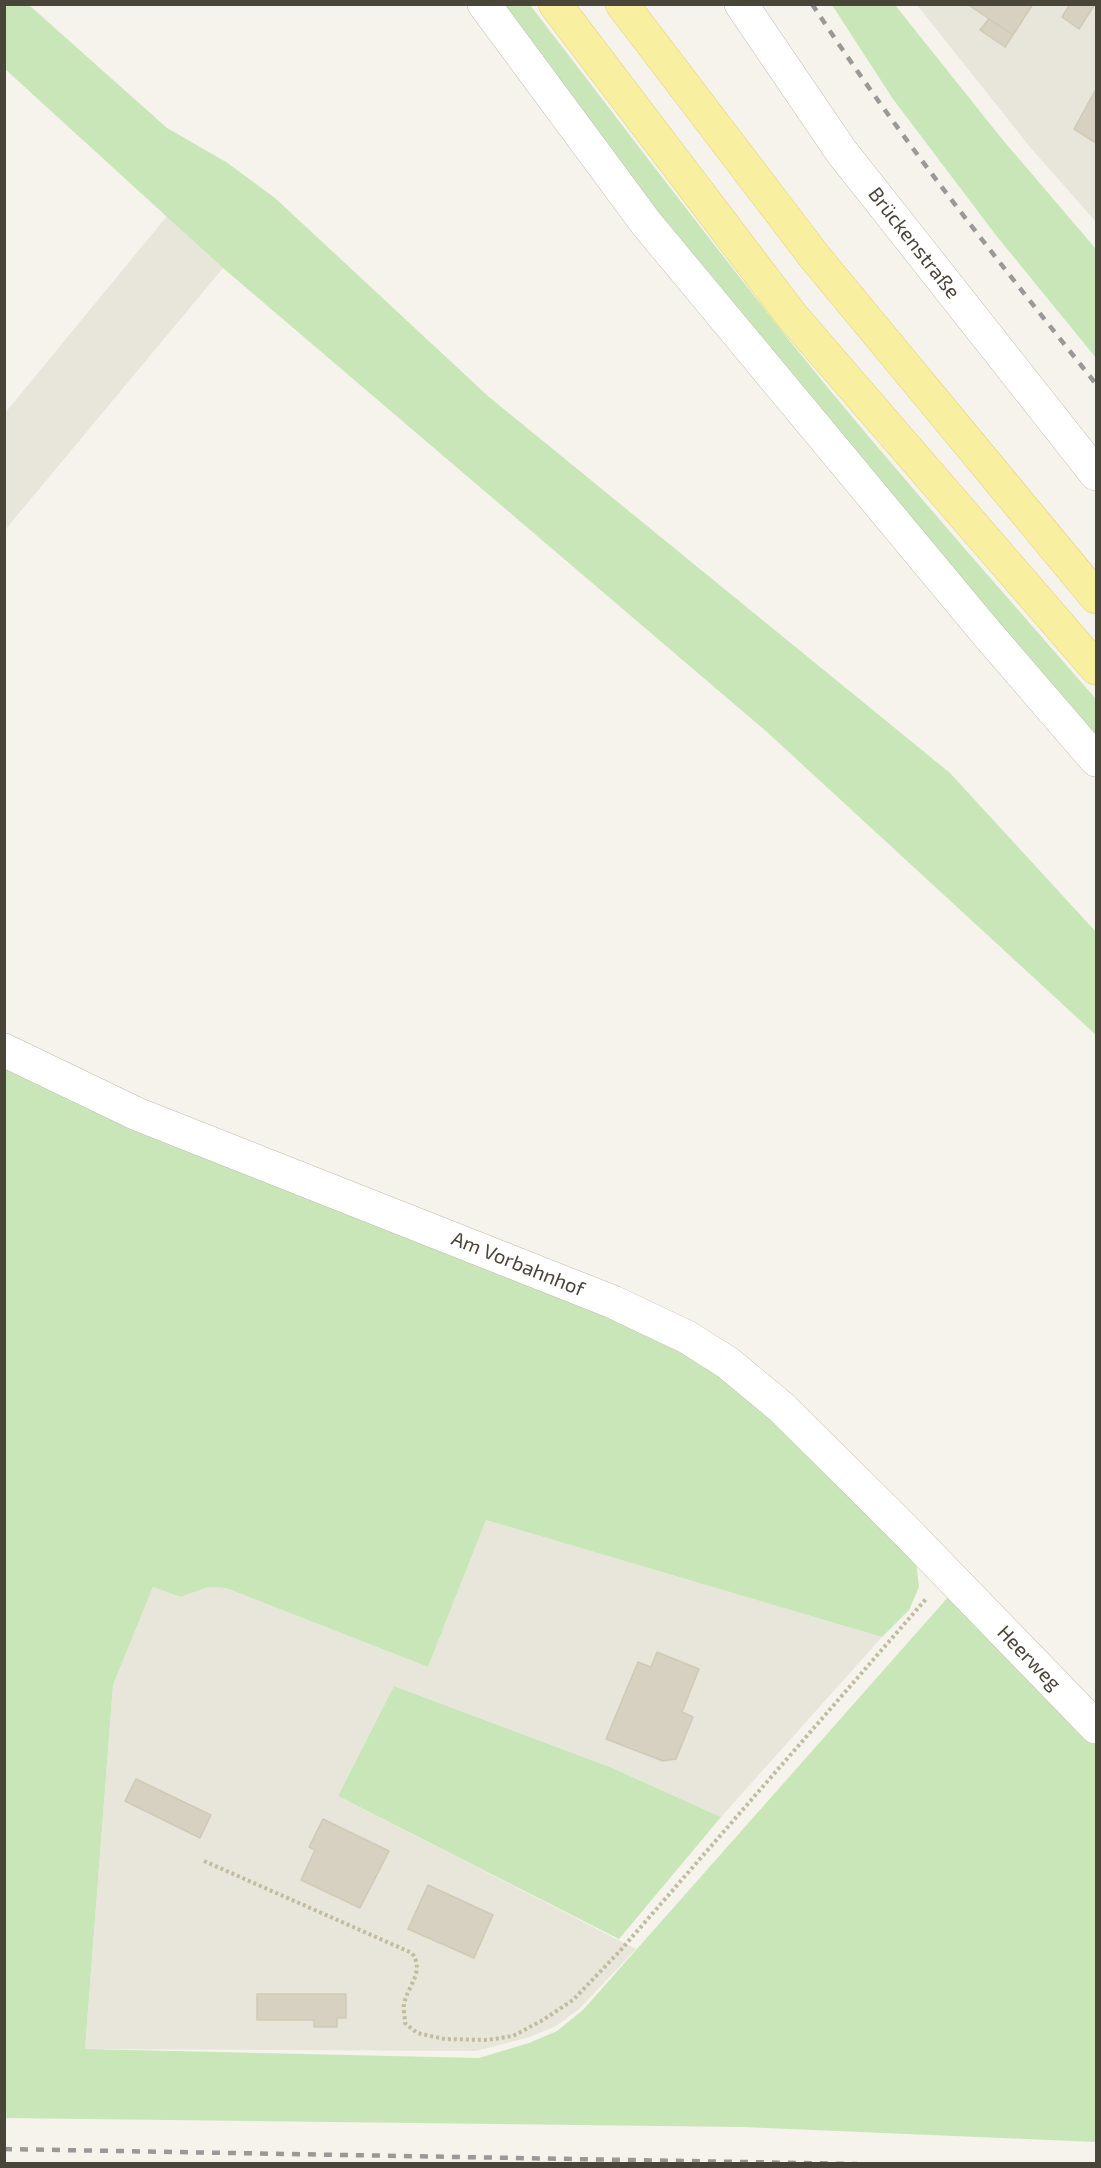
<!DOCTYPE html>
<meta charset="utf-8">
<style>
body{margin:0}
#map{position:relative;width:1101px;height:2168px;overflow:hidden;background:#f5f3eb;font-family:"Exo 2",sans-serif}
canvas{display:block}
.frame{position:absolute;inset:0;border:6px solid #494539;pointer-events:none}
</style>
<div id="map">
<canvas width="1101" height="2168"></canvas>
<div class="frame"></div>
</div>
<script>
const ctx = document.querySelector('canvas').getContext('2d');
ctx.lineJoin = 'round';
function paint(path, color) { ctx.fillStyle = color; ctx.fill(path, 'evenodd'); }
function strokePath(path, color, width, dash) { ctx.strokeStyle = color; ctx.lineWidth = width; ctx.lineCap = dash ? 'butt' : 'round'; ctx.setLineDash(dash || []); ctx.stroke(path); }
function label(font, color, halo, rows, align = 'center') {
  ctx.font = font + ' "Exo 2",sans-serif'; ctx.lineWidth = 6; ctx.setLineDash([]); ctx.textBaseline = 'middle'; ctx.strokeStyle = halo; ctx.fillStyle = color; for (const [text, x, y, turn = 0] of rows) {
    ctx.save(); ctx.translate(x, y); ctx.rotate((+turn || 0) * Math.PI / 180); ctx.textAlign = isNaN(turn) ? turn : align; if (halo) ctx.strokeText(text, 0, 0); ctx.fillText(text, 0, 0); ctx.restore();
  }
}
paint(new Path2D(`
 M917,5H1096V222L1030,147Z
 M167,216L223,268L5,530V413Z
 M486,1520L882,1637L721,1817L610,1767L394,1686L338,1796L636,1949L579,2009L556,2026L530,2037L476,2051L85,2049L113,1685L153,1587L181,1597L208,1587L226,1588L428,1667Z`), '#e8e6da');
paint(new Path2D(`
 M5,4L29,5L167,128L226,162L275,198L489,397L950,773L1096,932V1035L767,732L223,268L5,69Z
 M495,5H530C617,118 704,233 793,345C891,466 994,582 1096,699V744L735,324Z
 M832,5H895L1002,139L1096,249V358L995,234L893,99Z
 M4,1060L611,1309L723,1370L916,1561L919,1587L909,1610L882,1637L486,1520L428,1667L226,1588L208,1587L181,1597L153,1587L113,1685L85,2049L479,2058L529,2043L557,2031L583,2010L950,1595L1096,1739V2142L743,2127L5,2118Z
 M394,1686L610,1767L721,1817L619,1939L338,1796Z`), '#c8e6b7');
const building = new Path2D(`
 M967,4H1033L1013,35Z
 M1070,4H1095L1079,29L1062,17Z
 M989,19L1013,35L1005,47L980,30Z
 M1096,89V143L1074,129Z
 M657,1652L699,1669L682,1712L693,1717L676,1759L663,1761L606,1739L638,1662L651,1667Z
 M136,1779L211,1815L200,1838L125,1801Z
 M323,1819L389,1851L360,1908L301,1880L315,1850L309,1847Z
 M428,1885L493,1915L474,1958L408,1929Z
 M257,1994H346V2018H337V2027H314V2020H257Z`);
paint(building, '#d6d1c1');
strokePath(building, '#d0cab5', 1.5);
const minor = new Path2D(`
 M484,4L646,223L984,630L1096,760
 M741,4L841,151L1096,474
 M4,1050L137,1114L613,1302L687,1337L728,1363L781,1407L903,1528L1096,1727`);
const major = new Path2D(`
 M555,4L792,316L1096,668
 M622,4L814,256L1096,597`);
strokePath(minor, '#c0bdae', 34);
strokePath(major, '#ded070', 34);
strokePath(new Path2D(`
 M204,1861L412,1953C425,1972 408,1985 404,2004C403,2009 405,2017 405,2023L417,2033L445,2039L487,2040L513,2036L543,2020L573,2000L619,1952L926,1599`), '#c1bba0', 4, [3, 3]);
strokePath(minor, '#fff', 33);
strokePath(major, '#f9efa0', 33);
strokePath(new Path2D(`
 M812,4C899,137 998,261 1096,384
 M4,2149L857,2164`), '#999', 4.5, [8, 8]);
label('20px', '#494539', '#fff', [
 ["Brückenstraße",914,243,52],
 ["Am Vorbahnhof",518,1264,22],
 ["Heerweg",1029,1658,46]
]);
</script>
